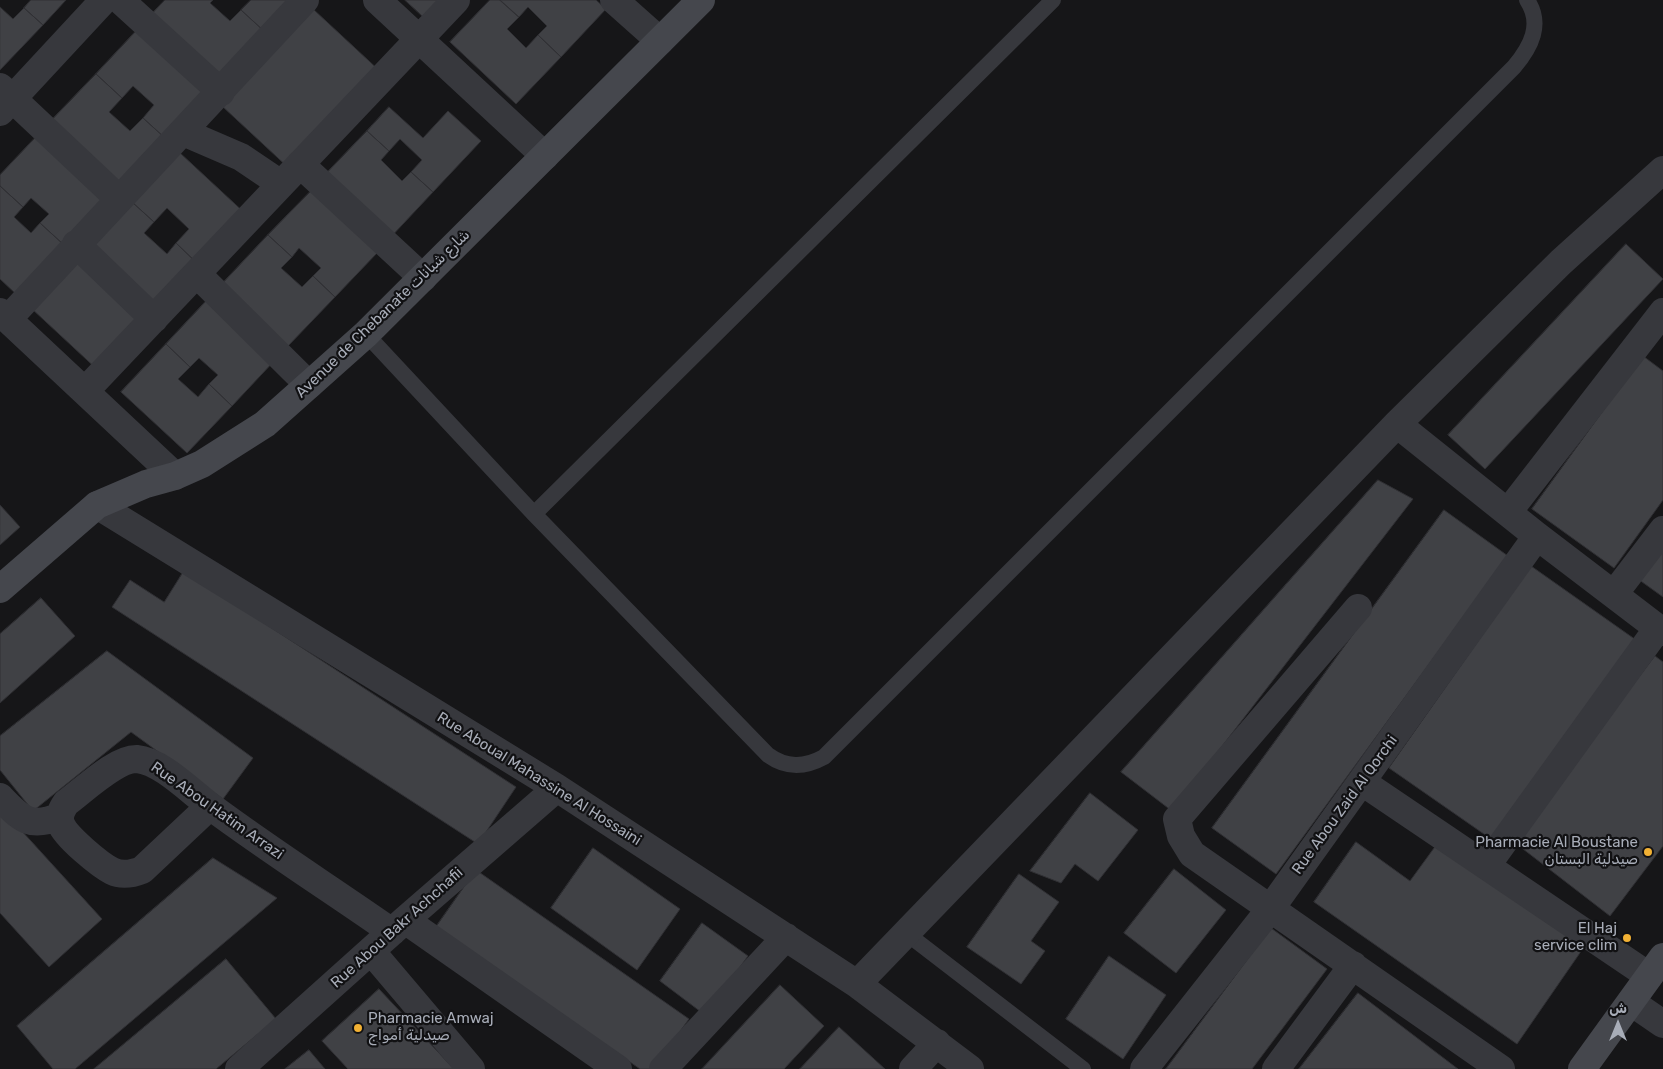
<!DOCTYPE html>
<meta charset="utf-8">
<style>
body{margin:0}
#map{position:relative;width:1663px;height:1069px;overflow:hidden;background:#161618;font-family:Rubik,"Noto Naskh Arabic",sans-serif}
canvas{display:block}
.north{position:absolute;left:1593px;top:999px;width:50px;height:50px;-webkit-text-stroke:4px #111113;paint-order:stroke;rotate:0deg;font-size:14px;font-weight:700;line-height:20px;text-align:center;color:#a8adb8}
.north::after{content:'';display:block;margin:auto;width:18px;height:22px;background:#a8adb8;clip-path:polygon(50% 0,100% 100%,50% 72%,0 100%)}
</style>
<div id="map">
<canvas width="1663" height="1069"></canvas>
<div class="north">ش</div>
</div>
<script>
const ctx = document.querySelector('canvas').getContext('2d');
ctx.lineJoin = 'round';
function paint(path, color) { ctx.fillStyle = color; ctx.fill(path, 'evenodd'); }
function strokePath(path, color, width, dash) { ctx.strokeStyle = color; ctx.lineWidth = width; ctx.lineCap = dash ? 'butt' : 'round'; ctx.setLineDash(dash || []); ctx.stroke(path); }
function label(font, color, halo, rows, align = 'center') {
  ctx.font = font + ' Rubik,"Noto Naskh Arabic",sans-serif'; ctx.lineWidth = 4.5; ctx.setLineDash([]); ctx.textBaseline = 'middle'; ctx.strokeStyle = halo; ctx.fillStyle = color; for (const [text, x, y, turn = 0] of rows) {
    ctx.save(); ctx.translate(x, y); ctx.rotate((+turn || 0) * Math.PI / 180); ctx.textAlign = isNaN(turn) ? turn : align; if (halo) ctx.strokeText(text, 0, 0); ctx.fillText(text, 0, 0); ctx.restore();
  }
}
const building = new Path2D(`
 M31,0H66L43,25L24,8Z
 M165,0H213L210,3L230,21L241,10L265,32L218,81L149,17Z
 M251,0H295L265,32L241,10Z
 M405,0H450L429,22Z
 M490,0H500L519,17L507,29L526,48L538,35L561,57L516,104L450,42Z
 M500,0H596L606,9L561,57L538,35L547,26L528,7L519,17Z
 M0,7L13,19L24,8L43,25L0,70Z
 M313,9L383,74L292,171L222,106Z
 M139,28L208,93L165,138L143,118L154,105L133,86L122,98L96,74Z
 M96,74L122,98L109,112L130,131L143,118L165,138L118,187L49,123Z
 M389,107L423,138L448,111L481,141L433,192L411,172L422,160L400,139L389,151L367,131Z
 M367,131L389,151L381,160L402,181L411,172L433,192L388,240L322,178Z
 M37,136L107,200L64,245L40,223L49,214L31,198L23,207L0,186V175Z
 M179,152L249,217L201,267L176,243L189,229L167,208L154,222L132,202Z
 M0,186L23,207L14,217L31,233L40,223L64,245L17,295L0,279Z
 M312,190L378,252L335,297L313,276L321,268L299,248L292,257L268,235Z
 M132,202L154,222L144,233L167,254L176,243L201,267L157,314L87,248Z
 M268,235L292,257L281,268L302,287L313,276L335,297L288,346L222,284Z
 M1626,244L1663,279L1485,469L1448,435Z
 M77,260L146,325L101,373L31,308Z
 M210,297L276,359L232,406L209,384L218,375L199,358L190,367L166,344Z
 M166,344L190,367L178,379L198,397L209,384L232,406L187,453L121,392Z
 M1643,356L1663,371V500L1614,568L1532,509Z
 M1378,480L1413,499L1172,811L1121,772Z
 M0,505L20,527L0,545Z
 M1444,510L1508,556L1276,874L1212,828Z
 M1663,544V597L1638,579Z
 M1531,566L1636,640L1494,841L1389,768Z
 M184,571L516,787L478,844L112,607L130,580L164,602Z
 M41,598L75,636L0,703V634Z
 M107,651L253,758L223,799L131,732L33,811L0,770V736Z
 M1655,656L1663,662V846L1610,916L1514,842Z
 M1090,793L1138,830L1098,881L1075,864L1061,883L1030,871Z
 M0,807L102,919L49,967L0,913Z
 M1356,842L1410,881L1437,844L1584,947L1517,1044L1314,902Z
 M593,848L680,909L637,970L551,908Z
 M213,858L277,898L75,1069H53L17,1026Z
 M1174,869L1226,910L1176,973L1124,933Z
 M476,870L689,1019L653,1069H640L436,927Z
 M1019,874L1059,902L1031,941L1045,951L1021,984L967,947Z
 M702,923L748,956L705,1015L660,981Z
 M1271,928L1327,969L1252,1069H1166Z
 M1109,956L1166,995L1123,1059L1066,1019Z
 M226,959L276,1019L216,1069H94Z
 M780,985L824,1026L784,1069H702Z
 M379,989L454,1069H348L322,1041Z
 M1358,993L1458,1069H1299Z
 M839,1027L885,1069H800Z
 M309,1050L325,1069H285Z`);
paint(building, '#404145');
strokePath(building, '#303034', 1);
strokePath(new Path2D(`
 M366,334L534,514L768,755C786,768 804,768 824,757L1514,67C1531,47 1543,24 1527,0
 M534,514L1053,0
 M906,933L1083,1069`), '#37383d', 16);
strokePath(new Path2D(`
 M120,0L221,92
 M377,0L545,156
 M614,0L660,41
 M0,87L119,199
 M0,112L104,0
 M183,132L241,157L281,184
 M300,164L423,278
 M76,244L154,319
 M197,274L309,385
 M0,312L175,476
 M8,319L305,0
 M85,391L456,0
 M1397,424L1537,536L1663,632
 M97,505L557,788L857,984L970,1069
 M1508,512L1663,312
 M1614,594L1663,530
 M1358,608L1177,819L1181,836L1192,854L1501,1069
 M1362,782L1649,976
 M0,797C21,819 30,829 60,816
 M210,806L142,870C132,874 122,876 112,871C100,865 66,837 61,824C58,816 62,809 66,803C83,791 116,758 137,759C161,761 191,792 210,806C269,850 332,890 392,932
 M1487,865L1658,628
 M405,920L618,1069
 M371,951L471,1069
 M857,984L1397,424L1561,262L1663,170
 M1631,1002L1663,1024
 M239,1069L405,920L557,788
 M663,1069L786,937
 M913,1069L937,1043
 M1144,1069L1271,908L1537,536
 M1276,1069L1353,965`), '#37383d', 28);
strokePath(new Path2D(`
 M0,589L97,505L146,484L175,476L202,464L265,424L366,334L701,0
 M1582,1069L1663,957`), '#45474d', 28);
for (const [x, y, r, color] of [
 [1648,852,5,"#f2b134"],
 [1627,938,5,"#f2b134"],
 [358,1028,5,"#f2b134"]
]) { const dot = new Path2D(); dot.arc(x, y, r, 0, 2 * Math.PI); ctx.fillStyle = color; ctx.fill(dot); strokePath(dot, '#111113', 2); }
label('15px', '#a8adb8', '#111113', [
 ["Avenue de Chebanate شارع شبانات",383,314,-44],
 ["Rue Aboual Mahassine Al Hossaini",539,779,32],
 ["Rue Abou Zaid Al Qorchi",1345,805,-54],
 ["Rue Abou Hatim Arrazi",217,811,35],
 ["Rue Abou Bakr Achchafii",397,928,-42]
]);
label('15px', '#a8adb8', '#111113', [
 ["Pharmacie Al Boustane",1638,843],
 ["صيدلية البستان",1638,860],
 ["El Haj",1617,929],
 ["service clim",1617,946],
 ["Pharmacie Amwaj",368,1019,"left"],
 ["صيدلية أمواج",368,1036,"left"]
], 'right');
</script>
